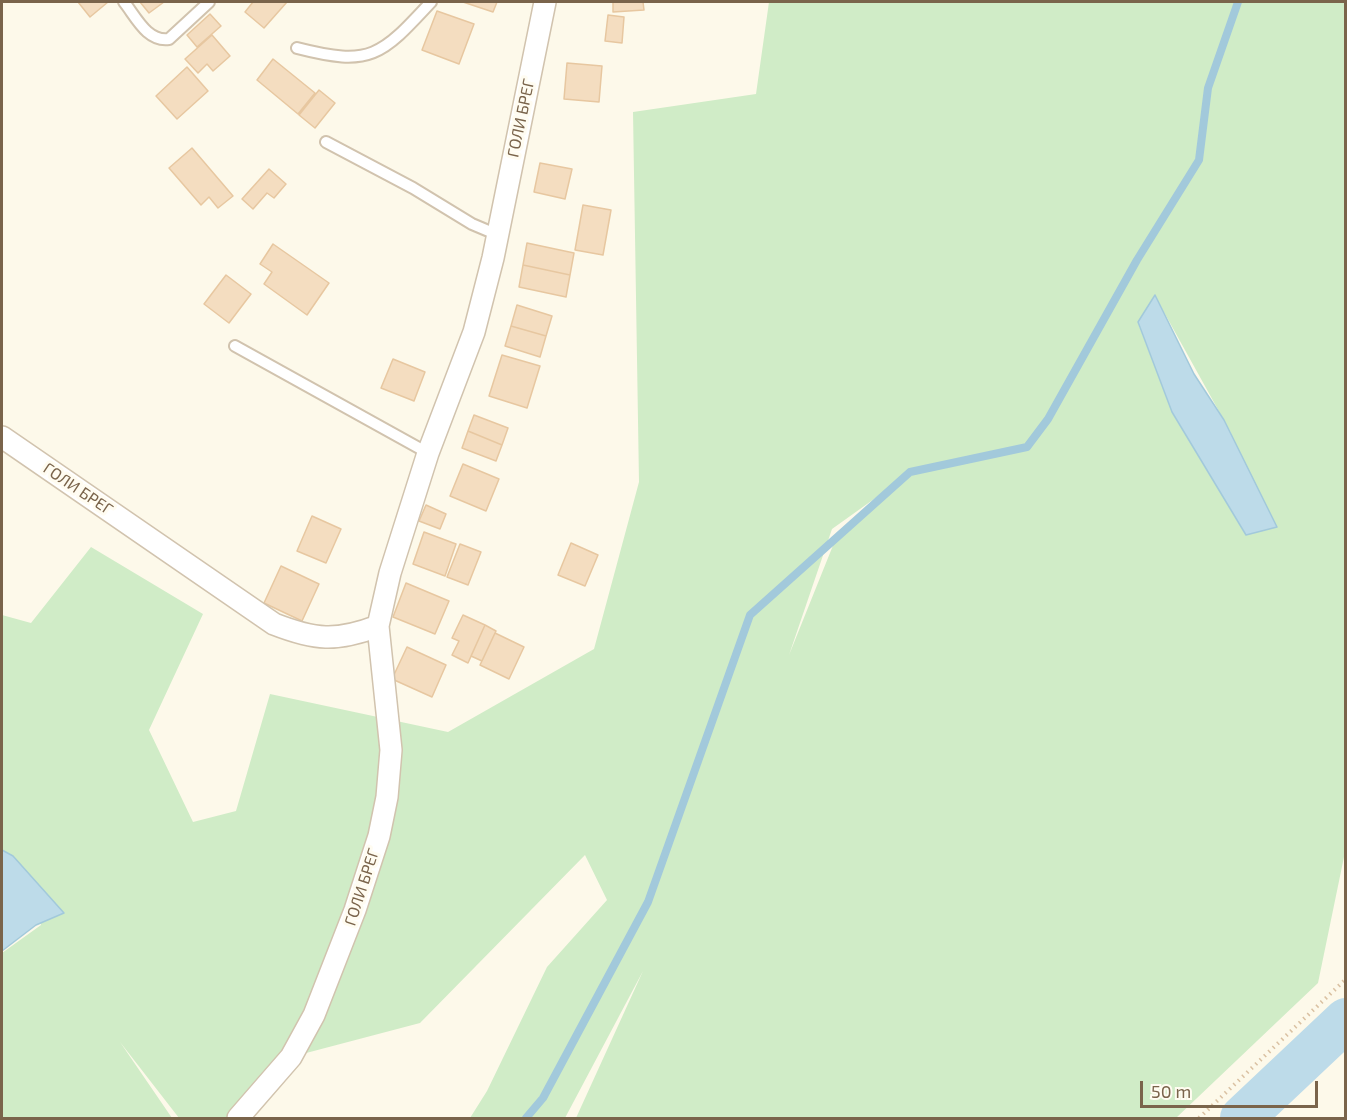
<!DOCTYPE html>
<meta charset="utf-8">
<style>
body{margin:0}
#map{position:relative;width:1347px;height:1120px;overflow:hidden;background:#fdf9ea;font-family:"Exo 2",sans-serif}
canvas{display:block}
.frame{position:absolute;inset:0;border:3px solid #7a644b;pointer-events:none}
.scale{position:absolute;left:1140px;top:1081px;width:178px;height:27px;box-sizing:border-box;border:3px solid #7a644b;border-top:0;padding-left:8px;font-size:18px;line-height:21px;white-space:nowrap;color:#7a644b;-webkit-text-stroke:4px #fffcf1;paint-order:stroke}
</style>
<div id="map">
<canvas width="1347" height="1120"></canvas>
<div class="frame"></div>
<div class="scale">50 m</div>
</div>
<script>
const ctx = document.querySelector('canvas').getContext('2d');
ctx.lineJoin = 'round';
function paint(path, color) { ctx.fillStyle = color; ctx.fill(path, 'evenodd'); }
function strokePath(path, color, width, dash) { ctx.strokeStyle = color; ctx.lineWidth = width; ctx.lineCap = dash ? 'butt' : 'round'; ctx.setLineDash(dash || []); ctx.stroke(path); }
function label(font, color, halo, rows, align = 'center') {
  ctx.font = font + ' "Exo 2",sans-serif'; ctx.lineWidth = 6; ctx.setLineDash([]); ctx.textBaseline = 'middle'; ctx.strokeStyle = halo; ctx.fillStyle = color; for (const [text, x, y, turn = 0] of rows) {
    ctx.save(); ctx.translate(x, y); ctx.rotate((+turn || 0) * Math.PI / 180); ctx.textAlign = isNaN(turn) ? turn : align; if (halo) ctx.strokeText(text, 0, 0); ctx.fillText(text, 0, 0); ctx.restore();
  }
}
paint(new Path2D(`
 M769,2H1345V852L1318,983L1176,1118H576L643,971L565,1118H470L487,1091L547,967L607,900L585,855L420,1023L291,1057L238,1118H179L120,1042L172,1118H2V953L41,925L24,869L2,854V615L31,623L91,547L203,614L149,730L193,822L236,811L270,694L448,732L594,649L639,482L633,112L756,94ZM1155,296L1231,433L1246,535L1172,412L1138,323ZM888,489H890L836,538L789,655L832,529Z`), '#d0ecc7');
const water = new Path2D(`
 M1155,295L1194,374L1224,420L1277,527L1246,535L1172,412L1138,322Z
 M2,850L13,856L64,913L36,925L2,951Z`);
paint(water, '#bddbe9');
strokePath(water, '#a2c9db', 1.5);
strokePath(new Path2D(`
 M526,1118L543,1098L648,902L750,615L910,472L1027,447L1048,419L1137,260L1199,160L1208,88L1238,2`), '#a2c9db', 8);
strokePath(new Path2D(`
 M1242,1118L1346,1020`), '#bddbe9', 44);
const building = new Path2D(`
 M78,2H108L90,17Z
 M140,2H164L149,13Z
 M253,2H287L264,28L245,12Z
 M463,2H497L493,12Z
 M613,2H643L644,10L613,12Z
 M437,11L474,24L459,64L422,50Z
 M210,14L221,26L197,47L187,35Z
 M608,15L624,17L622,43L605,41Z
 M212,35L230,56L213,71L207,64L198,73L185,59Z
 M273,59L315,93L298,114L257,80Z
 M567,63L602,66L599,102L564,99Z
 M187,67L208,91L177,119L156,96Z
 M319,90L335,103L315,128L299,115Z
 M192,148L233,196L218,208L209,197L201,205L169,168Z
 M540,163L572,169L565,199L534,192Z
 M269,169L286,184L274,198L267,193L253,209L242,199Z
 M583,205L611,210L603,255L575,250Z
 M527,243L574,253L570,275L523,265Z
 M273,244L329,283L307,315L264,284L272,272L260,264Z
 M523,265L570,275L566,297L519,287Z
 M226,275L251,294L229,323L204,304Z
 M517,305L552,316L546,336L511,326Z
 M511,326L546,336L540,357L505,346Z
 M502,355L540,366L527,408L489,396Z
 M393,359L425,372L414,401L381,388Z
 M474,415L508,428L502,445L468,431Z
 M468,431L502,445L496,461L462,448Z
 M463,464L499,479L486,511L450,496Z
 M426,505L446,514L440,529L419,521Z
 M312,516L341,529L326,563L297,551Z
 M424,532L456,544L445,576L413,564Z
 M571,543L598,555L585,586L558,575Z
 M460,544L481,552L468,585L447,577Z
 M281,566L319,584L302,621L264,603Z
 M406,583L449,601L435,634L393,617Z
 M463,615L485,625L468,663L452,655L459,641L452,638Z
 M485,625L496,631L482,661L471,656Z
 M495,633L524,647L509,679L480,665Z
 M407,647L446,665L432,697L392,679Z`);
paint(building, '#f4ddc0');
strokePath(building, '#e7c7a0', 1.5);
const lane = new Path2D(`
 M124,2C136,17 147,42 169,39L209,2
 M297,48C371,67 381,56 431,2
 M326,142L413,188L472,224L498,235
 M235,346L428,453`);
const street = new Path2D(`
 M2,437L274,624C315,640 336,642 378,626L390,573L428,453L474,332L493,258L545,2
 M238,1118L291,1057L314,1015L355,910L379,836L387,797L391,750L378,626`);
strokePath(lane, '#d1c3ae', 14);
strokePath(street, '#d1c3ae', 24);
strokePath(new Path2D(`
 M1199,1118L1346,979`), '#dac1a2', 4, [1.5, 4.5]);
strokePath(lane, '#fff', 10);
strokePath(street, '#fff', 21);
label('16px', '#7a644b', '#fffcf1', [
 ["ГОЛИ БРЕГ",521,118,-78],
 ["ГОЛИ БРЕГ",78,489,34],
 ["ГОЛИ БРЕГ",362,887,-72]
]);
</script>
